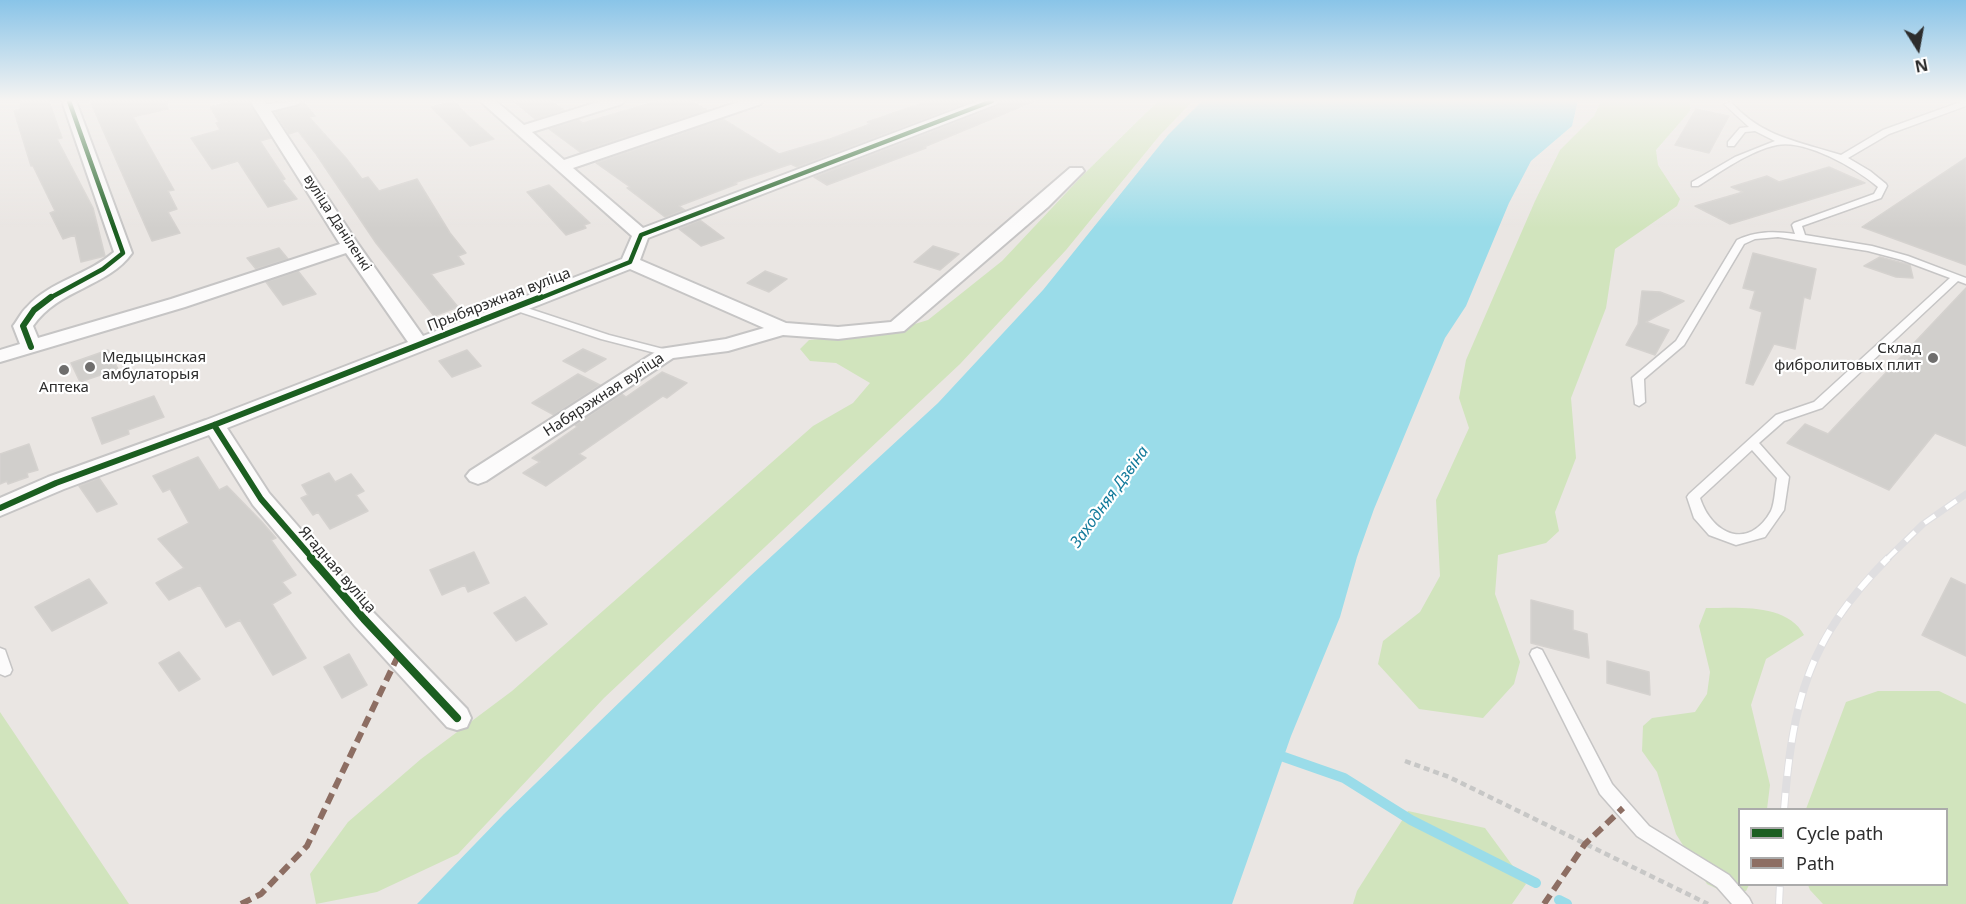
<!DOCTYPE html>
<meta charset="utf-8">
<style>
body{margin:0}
#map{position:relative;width:1966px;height:904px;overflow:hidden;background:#eae6e3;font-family:"Noto Sans",sans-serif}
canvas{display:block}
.legend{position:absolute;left:1738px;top:808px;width:210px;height:78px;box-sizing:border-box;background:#fff;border:2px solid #ababab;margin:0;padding:8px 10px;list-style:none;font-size:18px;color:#2d2d2d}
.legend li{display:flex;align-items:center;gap:12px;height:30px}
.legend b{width:30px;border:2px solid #ababab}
.north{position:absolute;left:1888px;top:18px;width:60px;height:60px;-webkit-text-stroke:4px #fff;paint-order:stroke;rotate:169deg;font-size:16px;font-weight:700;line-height:24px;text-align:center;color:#2d2d2d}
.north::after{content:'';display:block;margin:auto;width:21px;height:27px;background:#2d2d2d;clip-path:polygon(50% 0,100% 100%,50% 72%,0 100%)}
</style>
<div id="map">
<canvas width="1966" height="904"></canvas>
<ul class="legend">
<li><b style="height:8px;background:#1b5e20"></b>Cycle path</li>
<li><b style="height:8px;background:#8d6e63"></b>Path</li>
</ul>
<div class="north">N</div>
</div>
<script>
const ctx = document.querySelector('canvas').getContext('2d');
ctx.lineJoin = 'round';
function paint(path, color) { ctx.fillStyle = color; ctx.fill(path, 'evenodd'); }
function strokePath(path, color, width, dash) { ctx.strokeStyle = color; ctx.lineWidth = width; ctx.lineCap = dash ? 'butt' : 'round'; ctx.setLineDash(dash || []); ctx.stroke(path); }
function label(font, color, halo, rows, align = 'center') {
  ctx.font = font + ' "Noto Sans",sans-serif'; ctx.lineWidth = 4.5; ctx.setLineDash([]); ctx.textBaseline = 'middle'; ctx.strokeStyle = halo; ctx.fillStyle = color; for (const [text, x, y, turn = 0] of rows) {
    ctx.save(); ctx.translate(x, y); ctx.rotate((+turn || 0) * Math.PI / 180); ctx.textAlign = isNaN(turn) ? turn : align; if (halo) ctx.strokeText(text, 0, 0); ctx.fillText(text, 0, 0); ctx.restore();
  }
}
paint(new Path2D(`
 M1158,101H1193L1160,135L1066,250L960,364L604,698L458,854L377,892L316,904L310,874L348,822L421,759L512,691L813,426L853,403L870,383L836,363L810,361L800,349L809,340L885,333L928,320L1002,261L1082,176Z
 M1601,101H1691L1690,111L1656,150L1658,165L1680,199L1677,206L1615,249L1606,308L1571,398L1576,458L1555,512L1559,531L1546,543L1498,555L1495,594L1520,662L1514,684L1483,718L1419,709L1378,664L1383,641L1420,612L1440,576L1436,500L1469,428L1459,398L1466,360L1535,201L1560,150L1594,116Z
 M1706,608C1738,608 1787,603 1804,635L1766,659L1751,705L1770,785L1767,809L1740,810V884L1749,885L1746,891L1728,894L1707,884L1676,834L1657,772L1642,751L1643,726L1652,718L1695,712L1707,694L1710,672L1699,626Z
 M1878,691H1939L1966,704V904H1823L1810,890L1808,885L1946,884V810L1806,809L1846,702Z
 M0,712L129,904H0Z
 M1408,811L1485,828L1526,884L1512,904H1353L1357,891Z`), '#d1e4bd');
paint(new Path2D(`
 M1202,101H1578L1572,126L1531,161L1509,203L1466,306L1445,338L1374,509L1357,557L1340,617L1291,736L1232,904H417L504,814L749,577L938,403L1043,290L1168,135Z`), '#9adce9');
strokePath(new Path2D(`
 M1284,757L1344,778L1411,820L1536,883
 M1559,900L1567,904`), '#9adce9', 10);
const building = new Path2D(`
 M20,101H49L62,138L57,139L93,208L105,256L81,262L75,235L63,239L50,213L55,211L33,166H31L14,111L20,109Z
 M90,101H167L168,109L133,117L174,190L168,191L177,209L168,212L180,233L152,241Z
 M232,101H248L271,138L260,141L285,179L282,180L297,199L268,207L238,161L212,169L191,138L220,130L216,123L219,122L210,107Z
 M303,101L315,116L309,117L346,158L362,179L368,177L379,191L417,179L450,233L466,253L458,256L464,264L431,274L458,307L434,316L376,243L316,154L298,131L289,134L275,112L300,106Z
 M454,101L465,113L494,139L470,146L431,107Z
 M513,101H550L564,110L535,119Z
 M657,101H691L707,110L580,152L549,129L578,120L583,123Z
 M928,101H971L797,167L791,164L734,183L737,184L679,206L685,210L665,217L627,188L630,187L596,163L723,119L779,154L830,139L870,124L867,122Z
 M1001,101H1035L924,147L926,148L827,185L814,177L998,106Z
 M1696,109L1729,116L1709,153L1675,145Z
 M1966,158V265L1862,227L1901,201Z
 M1829,167L1865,183L1730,224L1695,206L1743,192L1731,187L1767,176L1779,182Z
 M549,185L590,223L584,225L586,228L566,235L527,192Z
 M700,220L724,238L701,246L679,229Z
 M933,246L959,254L940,270L914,262Z
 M279,248L288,259L256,269L247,258Z
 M1753,253L1816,269L1810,299L1804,297L1795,349L1774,344L1753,385L1746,383L1762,312L1750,308L1755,291L1743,288Z
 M1880,257L1910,265L1913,278L1896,277L1864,266Z
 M298,271L316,294L283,305L266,282Z
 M765,271L787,279L769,292L747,283Z
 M1966,288V446L1935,433L1889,490L1787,443L1805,424L1828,434Z
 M1642,291L1660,292L1684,301L1646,322L1669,330L1655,355L1626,345L1638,324Z
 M583,349L606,359L585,372L563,361Z
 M108,350L118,369L80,382L71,363Z
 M467,350L481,366L452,377L439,361Z
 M662,372L687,383L667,398L663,396L579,454L586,458L546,486L523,473L540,462L532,458L577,427L575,425L622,394L626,397Z
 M578,374L600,385L554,415L532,403Z
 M154,396L164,417L128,430L129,434L102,444L92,418Z
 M29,444L38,470L27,473L28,477L8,484L7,481L0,484V454Z
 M198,457L219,490L227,486L262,522L276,538L271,540L296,575L282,582L291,593L272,604L306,658L273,675L240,620L226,627L200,585L169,600L156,583L184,568L158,539L189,523L170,489L163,492L153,476Z
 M329,473L335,482L351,474L364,491L356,495L368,511L330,529L318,512L313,515L301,498L308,495L302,485Z
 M99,478L117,504L97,512L79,486Z
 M474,552L489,583L468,592L465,585L442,595L430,570Z
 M1951,578L1966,585V656L1922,635Z
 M89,579L107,603L52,631L35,607Z
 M525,597L547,624L516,641L494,613Z
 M1531,600L1573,611V630L1587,634L1589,658L1531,643Z
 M179,652L200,679L179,691L159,663Z
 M349,654L367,685L342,698L324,667Z
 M1607,661L1649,672L1650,695L1607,683Z`);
paint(building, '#d1cfcc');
strokePath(building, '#d5d2cf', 1.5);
const lane = new Path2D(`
 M1963,101H1966V106L1889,134L1848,158L1870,171L1886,184L1887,186L1881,198L1802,226L1805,235L1872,246L1908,256L1966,278V284L1958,281L1822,408L1784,421L1759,443L1789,477L1784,510L1765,537L1736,545L1709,535L1694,518L1687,497L1689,494L1776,415L1814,402L1950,278L1902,260L1868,251L1778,237L1755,239L1744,244L1684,345L1644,379L1645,402L1639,406L1635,404L1632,378L1676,341L1737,240C1756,231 1774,231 1795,234L1792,225L1794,223L1874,194L1878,187C1857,169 1806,139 1777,145C1749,151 1722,171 1698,186H1692V182L1735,157L1775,141L1755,131L1745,132L1734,146H1728V142L1740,128L1749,127L1724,104L1731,102C1761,137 1800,142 1841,155L1883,130ZM1752,450L1777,478C1775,488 1775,502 1771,511C1749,551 1712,535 1700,498Z
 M518,305L609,335L671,351L672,353L667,356L601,339L514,310L513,308Z
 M0,648L5,650L12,670L10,674L5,676L0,674Z
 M1537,648L1542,650L1612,784L1649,826L1729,875L1749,898L1752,904H1732L1717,887L1637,836L1600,794L1530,654L1532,650Z`);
const street = new Path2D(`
 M62,101H76L132,253C108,287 58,289 33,326L38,338L171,299L340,244L250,101H264L266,104L301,101L299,104L271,111L358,244L423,336L622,259L632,236L480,101H496L524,125L601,101H624L622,104L532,132L564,160L741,101H763L761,104L573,168L643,228L978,101H999L997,104L648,238L640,260L786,323L838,327L891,322L1070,168H1082L1084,171L1048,207L904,331L838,339L783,335L728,351L673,358L486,481L478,484L470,481L466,476L470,471L660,349L726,339L764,328L630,269L227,428L269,493L373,612L467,709L471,718L467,727L457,730L447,727L355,626L253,505L209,435L64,489L0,516V498L48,477L206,420L408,342L346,253L185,307L0,362V350L20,344L13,326C18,320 21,312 27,307C50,281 88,275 114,252Z`);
strokePath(lane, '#c6c5c5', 3);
strokePath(street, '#c6c5c5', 4);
strokePath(new Path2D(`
 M1405,761L1449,777L1708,904`), '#c7c7c6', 4.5, [6, 4]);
paint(lane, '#fcfbfb');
paint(street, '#fcfbfb');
const railFar1 = new Path2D(`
 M1887,559L1923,524L1966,494`);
const rail = new Path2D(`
 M1784,810C1793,699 1808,639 1888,558
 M1779,904L1780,884`);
strokePath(railFar1, '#dfdee0', 7);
strokePath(rail, '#dfdee0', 8);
strokePath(railFar1, '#fff', 4.5, [13]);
strokePath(rail, '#fff', 6, [17]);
strokePath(new Path2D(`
 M241,904L261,894L307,846L398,656
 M1544,904L1585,844L1623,808`), '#8d6e63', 6, [11, 6]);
strokePath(new Path2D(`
 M48,299L103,269L123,253L69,101
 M538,299L630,262L641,235L992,101`), '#1b5e20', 4.5);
strokePath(new Path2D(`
 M31,347L23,326L34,310L51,297
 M214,425L261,499L313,559
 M0,508L56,483L214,425L541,297`), '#1b5e20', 6);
strokePath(new Path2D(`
 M311,558L364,619L457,718`), '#1b5e20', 8);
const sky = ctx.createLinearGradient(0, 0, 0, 228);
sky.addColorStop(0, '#89c4e8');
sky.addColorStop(0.44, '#f6f4f2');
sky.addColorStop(1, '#f6f4f200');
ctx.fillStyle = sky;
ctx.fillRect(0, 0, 1966, 228);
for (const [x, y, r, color] of [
 [1933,358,6,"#6f6e6d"],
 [90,367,6,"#6f6e6d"],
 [64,370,6,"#6f6e6d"]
]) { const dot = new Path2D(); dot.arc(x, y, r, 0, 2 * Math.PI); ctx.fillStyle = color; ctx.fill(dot); strokePath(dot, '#fff', 2); }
label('14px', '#2d2d2d', '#fff', [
 ["вуліца Даніленкі",337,223,57]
]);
label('15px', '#2d2d2d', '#fff', [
 ["Прыбярэжная вуліца",499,300,-21],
 ["Набярэжная вуліца",604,395,-33],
 ["Ягадная вуліца",337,570,49]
]);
label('15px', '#2d2d2d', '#fff', [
 ["Склад",1921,349],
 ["фибролитовых плит",1921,366],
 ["Медыцынская",102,358,"left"],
 ["амбулаторыя",102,375,"left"],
 ["Аптека",64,388,"center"]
], 'right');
label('italic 16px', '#127a9b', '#fff', [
 ["Заходняя Дзвіна",1110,497,-54]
]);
</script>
